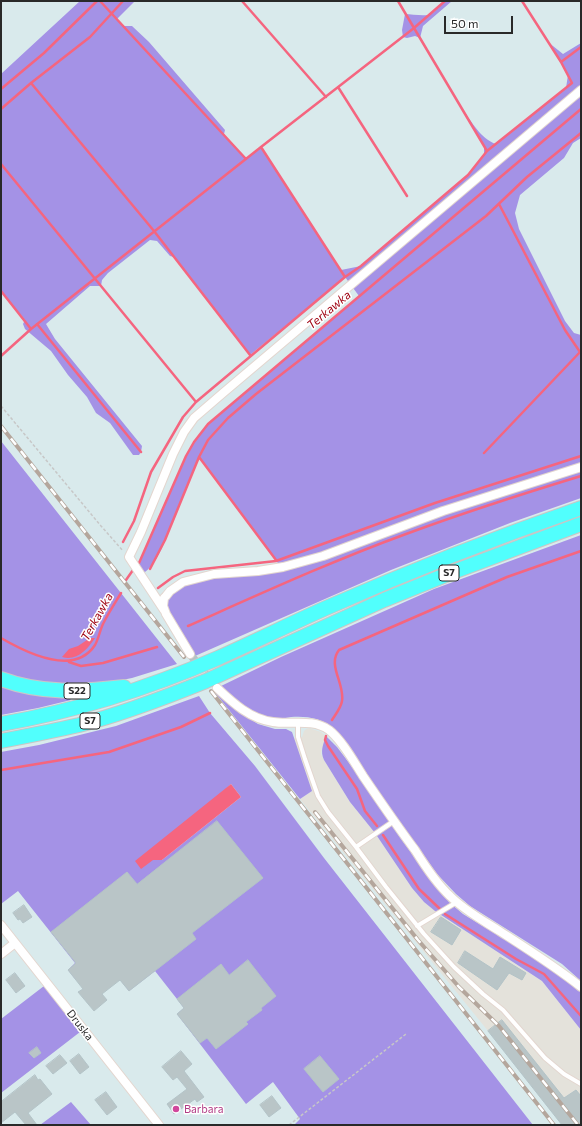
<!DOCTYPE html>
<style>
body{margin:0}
#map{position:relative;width:582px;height:1126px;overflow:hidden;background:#d9eaec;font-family:Commissioner,sans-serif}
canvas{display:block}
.frame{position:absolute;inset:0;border:2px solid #292929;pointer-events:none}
.scale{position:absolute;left:444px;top:16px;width:69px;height:18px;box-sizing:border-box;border:2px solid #292929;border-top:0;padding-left:5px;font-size:12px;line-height:14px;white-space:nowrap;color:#292929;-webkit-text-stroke:3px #fff;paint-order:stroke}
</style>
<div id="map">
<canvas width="582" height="1126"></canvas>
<div class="frame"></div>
<div class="scale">50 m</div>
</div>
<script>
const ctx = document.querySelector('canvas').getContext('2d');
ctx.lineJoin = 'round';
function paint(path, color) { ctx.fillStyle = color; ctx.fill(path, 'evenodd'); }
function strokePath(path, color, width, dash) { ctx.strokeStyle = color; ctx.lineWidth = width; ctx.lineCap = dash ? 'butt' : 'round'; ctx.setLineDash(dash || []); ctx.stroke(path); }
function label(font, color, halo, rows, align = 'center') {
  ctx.font = font + ' Commissioner,sans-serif'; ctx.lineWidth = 3; ctx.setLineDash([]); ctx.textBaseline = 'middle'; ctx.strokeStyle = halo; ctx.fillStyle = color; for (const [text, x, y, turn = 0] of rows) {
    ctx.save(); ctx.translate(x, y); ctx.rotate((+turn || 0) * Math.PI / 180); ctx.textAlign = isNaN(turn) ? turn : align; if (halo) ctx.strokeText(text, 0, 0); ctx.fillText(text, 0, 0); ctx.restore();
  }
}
paint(new Path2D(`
 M309,728L321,732L326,736L322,748L321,754L324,760L350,802L375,833L412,888L424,902L435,911L542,981L581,1030V1125L488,1031L300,799L312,791L294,738L302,737L304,731L306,729Z`), '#e4e2db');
paint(new Path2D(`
 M80,1H135L117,19L123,26H132L149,42L225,130L224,134L246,159L261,147L341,270L361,266L468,175L484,156V145L462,109C472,122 481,139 496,144L566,88L568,75L548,42L563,54L581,43V138L573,143L564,158L520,195L515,213L519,229L565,321L574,333L581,335V498L510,523L391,570L195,656L163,603L183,582L282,567L276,561L199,457C191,476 183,496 175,515C168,532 160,561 145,572L139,571L136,566L139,563L186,456L194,442L208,424L359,296L345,277L250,355L174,257L170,256L157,241L150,240L108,273L102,280L101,286H90L46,324L55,339L142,446L141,452L139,455H133L110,423L96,413L87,397L68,375L51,351L25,329L23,324L25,320L1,291V74Z
 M445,1H452L423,26L420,38L415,36L407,38L403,37L402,30L405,14C412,14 425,17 431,14C436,11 441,5 445,1Z
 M1,441L177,664L132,678L112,682L61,686L1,674Z
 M581,535V981L562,964L470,906L456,894L437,874L334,729C321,718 308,716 291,717C286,718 280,719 275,718C254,716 235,700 221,686L281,657L434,589Z
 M1,685L65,697L70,699L71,700L38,708L1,715Z
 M215,689L243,714L258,724L275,729H286L292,732L312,791L300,799L213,690Z
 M199,696L210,713L255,766L324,858L533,1125H294L300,1119L273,1082L246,1104L177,1014L184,1008L155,971L129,991L103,958L76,980L68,970L75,963L18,891L1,904V752L39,745L116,726ZM231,784L241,797L162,860H153Z
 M326,736L337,747L362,780L399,836L434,884L449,902L463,914L542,962L561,975L581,992V1030L542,981L435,911L424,902L412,888L375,833L350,802L324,760C320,751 323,745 326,736Z
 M44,986L80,1032L1,1093V1019Z
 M71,1102L91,1125H40Z`), '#a492e6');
paint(new Path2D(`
 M90,638H95C88,649 76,662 62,657L69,649L78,646Z
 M231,784L241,797L162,860H153L141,869L135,861Z`), '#f5657f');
strokePath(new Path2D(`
 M100,1L246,159
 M242,1L326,97
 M398,1L487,151
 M561,62L581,47
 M31,83L154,231L250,355
 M338,87L407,196
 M1,89L44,53L97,1
 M1,109L31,83L90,37L123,1
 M261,147L345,277
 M1,164L196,402
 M499,204L565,330L580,352
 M1,291L31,329
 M37,324L141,452
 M1,356L31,329L261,147L414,28L445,1
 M484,453L581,351
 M199,457L276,560
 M123,542L134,521L151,472L183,417L196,402L345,277L361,266L468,175L487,151L572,83L561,62L522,1
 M139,563L186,456L194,442L208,424L581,109
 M150,569L165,540L199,457L208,440L228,418L256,394L486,216L527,177L581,133
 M126,580L133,570
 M158,588L173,577L185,571L276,561L435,503L581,456
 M188,626C260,594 332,561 406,534C463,513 522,494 581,476
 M1,638C25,652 74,677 95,645C99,638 100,629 104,622C109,612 115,603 121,593
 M69,662L81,666L103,663L157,647
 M332,720C335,715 341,708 342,701C345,684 327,665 339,650L507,577L581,551
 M326,736L325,740L328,746L357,789L365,811L377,826
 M1,770L109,752L181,727L210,713
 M383,835L419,889L440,909
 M445,914L516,959L544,974L581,1016`), '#f5657f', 2.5);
const building = new Path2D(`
 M217,821L263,878L192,933L196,939L129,991L120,980L102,994L107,1000L94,1011L78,992L83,989L68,970L76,963L51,932L127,872L137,884Z
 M24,905L32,917L23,923L20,919L18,920L13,913Z
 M441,917L461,930L452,945L431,932Z
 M465,951L493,969L500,957L526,973L522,980L509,973L497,990L458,963Z
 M248,960L276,996L261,1008L262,1010L246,1022L248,1024L216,1049L207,1038L200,1043L177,1014L184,1008L177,999L221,964L229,975Z
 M15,973L25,986L16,993L6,980Z
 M502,1020L564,1098L576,1090L581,1096V1125H562L488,1031Z
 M37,1047L41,1053L34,1058L29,1053Z
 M181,1051L192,1064L184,1071L204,1097L197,1102L195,1099L174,1114L167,1104L187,1089L177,1077L173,1080L162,1067Z
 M79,1054L89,1067L80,1074L70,1061Z
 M60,1055L67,1063L53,1074L46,1066Z
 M320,1056L339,1079L323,1092L304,1069Z
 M35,1075L38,1080L40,1079L52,1094L28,1113L37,1125H26L15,1112L1,1123V1102Z
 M106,1092L117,1107L107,1115L95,1100Z
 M272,1096L281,1108L269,1117L260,1105Z`);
paint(building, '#b9c5c7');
strokePath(building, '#b3c3c7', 1);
strokePath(new Path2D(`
 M190,654L212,682`), '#b6c3c5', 8, [8, 4]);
const lane = new Path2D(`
 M298,723V737L305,759L318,796L328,812L356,847L386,887L424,934L454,967L483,994L503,1010L545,1058L564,1074L581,1084
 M356,847L394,821
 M417,926L457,902`);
const street = new Path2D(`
 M164,610L129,557L141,532L173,454L184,432L194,418L223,393L581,90
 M190,654L166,614L163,606L164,598L166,596L170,591L183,582L214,574L258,571L283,567L323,556L443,511L581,467
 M217,688C233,703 250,719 273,722C291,725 312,718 329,730C342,740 354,762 363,776C380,801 397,826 415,850C425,866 436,883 450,896C465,911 484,921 501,932C529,950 556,967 581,987
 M1,925L159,1125
 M1,954L15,943`);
const highway = new Path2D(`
 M1,679C41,694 82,692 124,687
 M1,724C76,711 149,688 218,658C254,642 290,624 326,608C410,571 494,538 581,508
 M1,741C27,736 53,731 79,725C122,714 164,698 206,681L384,600L453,572L581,524`);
strokePath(lane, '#e3d6cf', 6);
strokePath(street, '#e3d6cf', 10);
strokePath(highway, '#c7c7c7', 16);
strokePath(new Path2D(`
 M1,406L101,526L123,551
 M289,1125L406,1034`), '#c7c7c7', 1.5, [3, 2]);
strokePath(lane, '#fff', 4);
strokePath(street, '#fff', 8);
strokePath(highway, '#51fffd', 14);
const rail = new Path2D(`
 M1,426L184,657
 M211,691L554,1125
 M315,812L418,940L459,987L499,1026L578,1125`);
strokePath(rail, '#b4a69c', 4);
strokePath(rail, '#fff', 2.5, [8]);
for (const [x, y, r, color] of [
 [176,1109,4,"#d1479c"]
]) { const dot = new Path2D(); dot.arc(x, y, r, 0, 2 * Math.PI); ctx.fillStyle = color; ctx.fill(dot); strokePath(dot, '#fff', 1.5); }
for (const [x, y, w] of [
 [449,573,20],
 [77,691,26],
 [90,721,20]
]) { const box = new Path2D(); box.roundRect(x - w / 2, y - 8, w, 16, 3); ctx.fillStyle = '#fff'; ctx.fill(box); strokePath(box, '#292929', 1); }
label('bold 10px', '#292929', null, [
 ["S7",449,573],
 ["S22",77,691],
 ["S7",90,721]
]);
label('11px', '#292929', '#fff', [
 ["Druska",80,1025,52]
]);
label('11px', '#b23c85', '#fff', [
 ["Barbara",184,1109]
], 'left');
label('italic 12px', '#a00615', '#fff', [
 ["Terkawka",329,310,-40],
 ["Terkawka",97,617,-61]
]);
</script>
